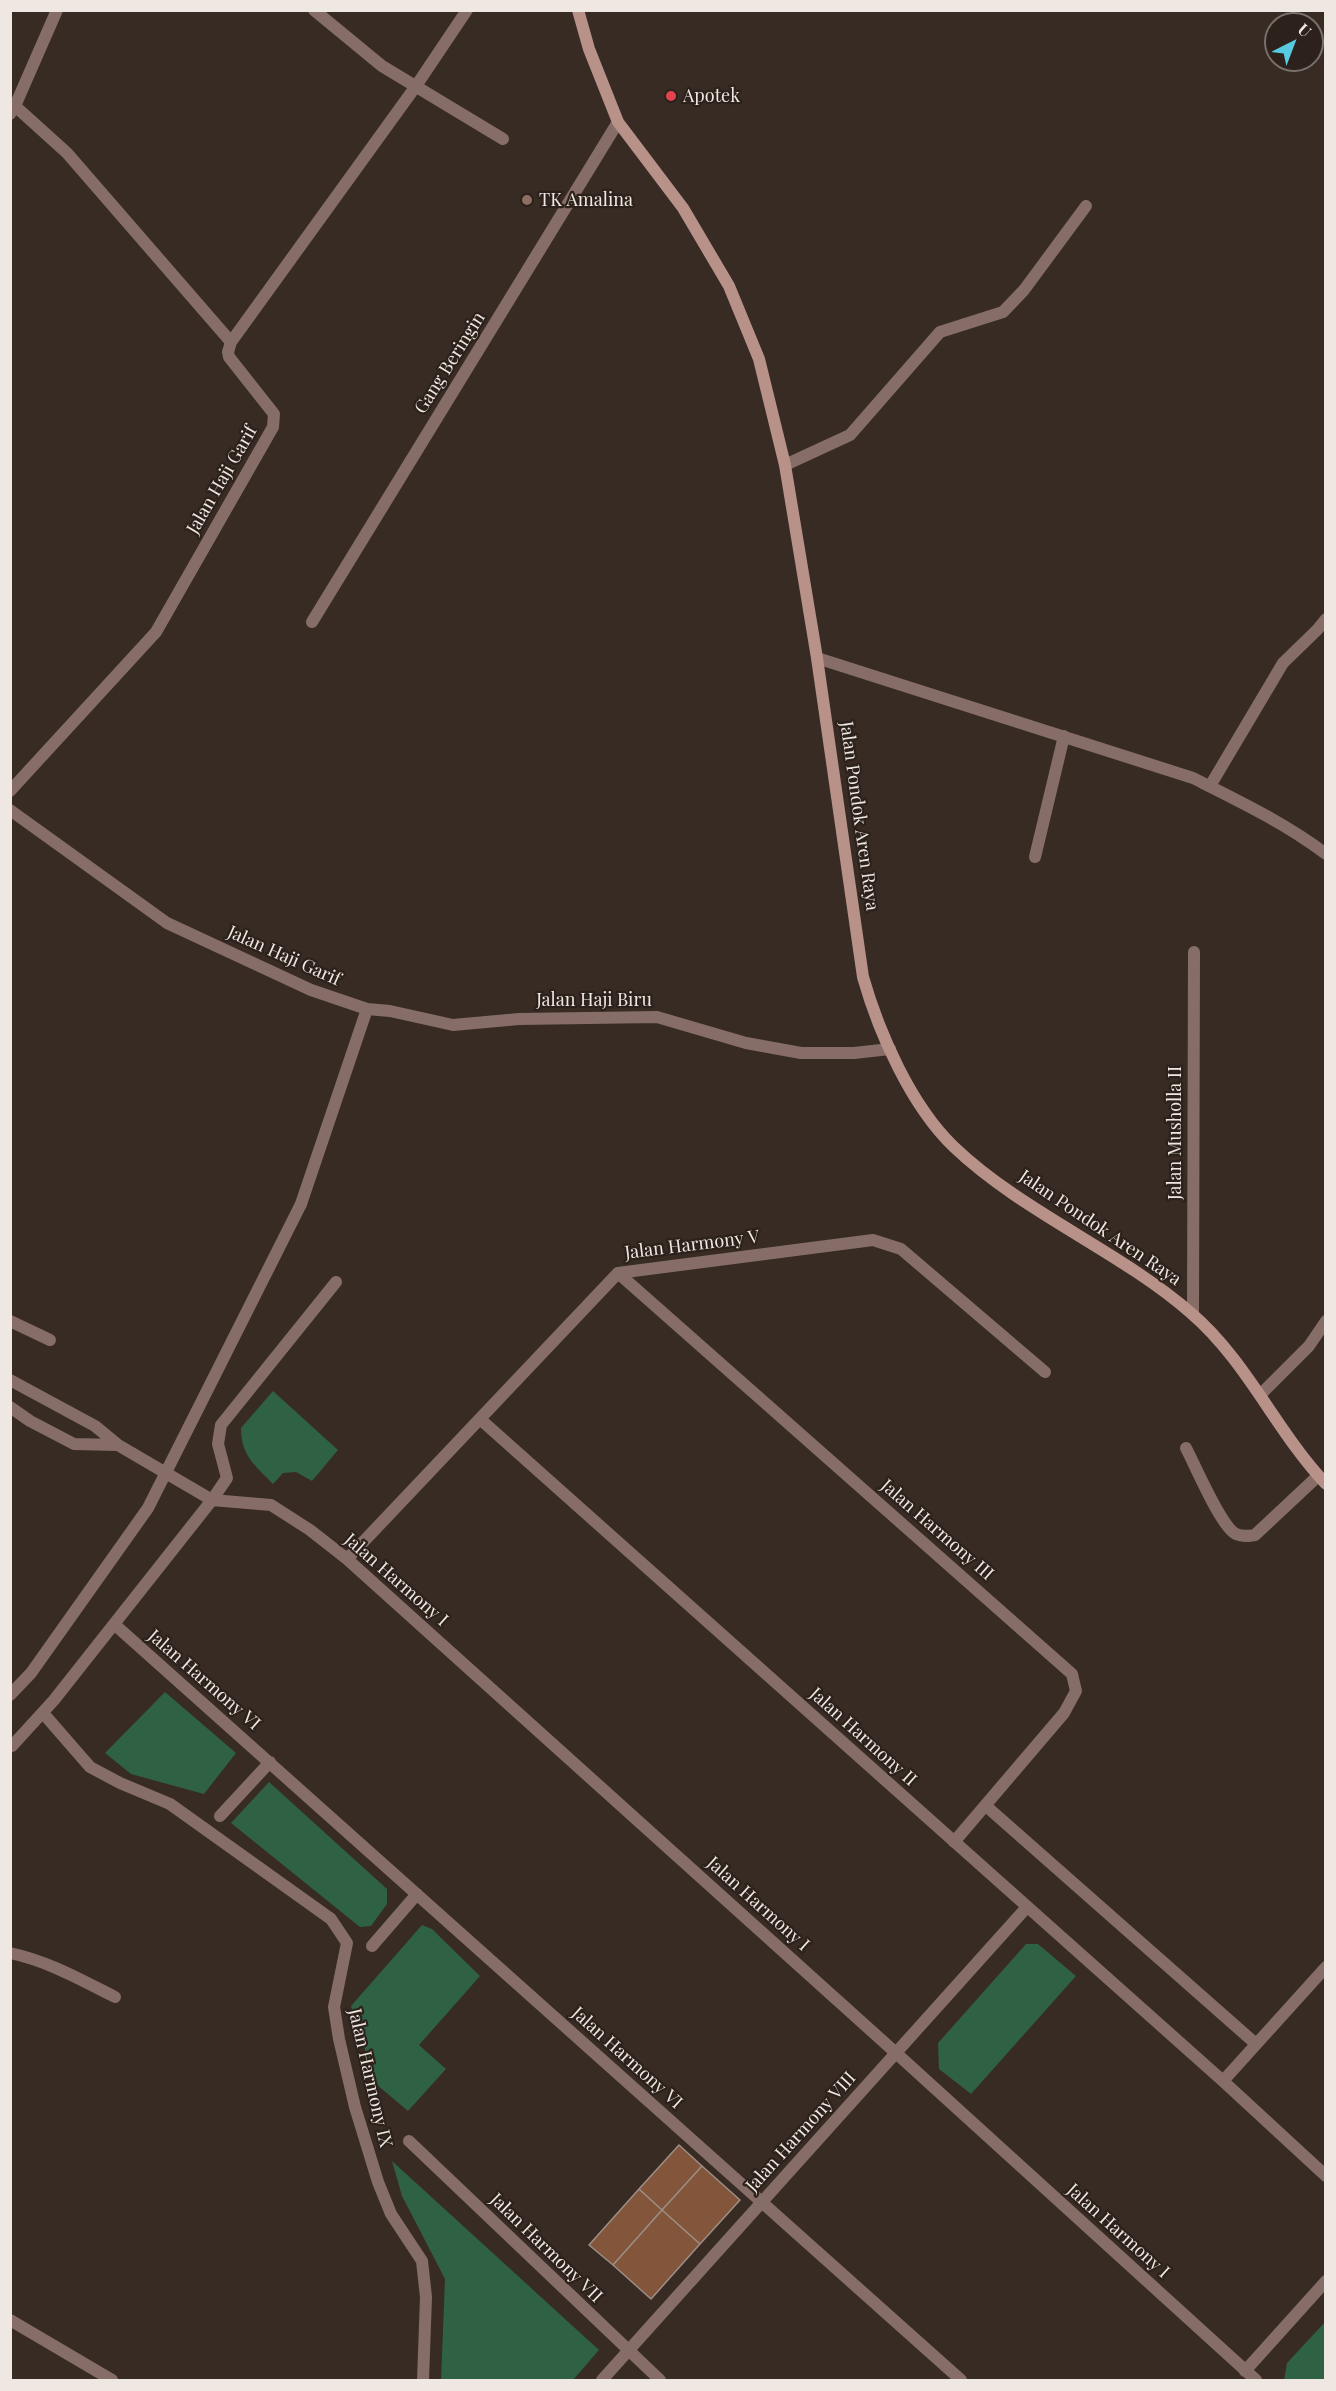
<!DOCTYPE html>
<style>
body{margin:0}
#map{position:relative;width:1336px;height:2391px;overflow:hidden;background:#372b24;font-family:"Playfair Display",serif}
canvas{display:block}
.frame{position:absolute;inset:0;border:12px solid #efe7e2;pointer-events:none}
.north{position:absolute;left:1264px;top:12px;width:60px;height:60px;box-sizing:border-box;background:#2c211b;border:2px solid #7a706b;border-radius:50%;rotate:42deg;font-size:16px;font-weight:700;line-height:24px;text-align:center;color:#efe7e2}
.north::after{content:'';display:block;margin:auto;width:21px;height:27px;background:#57c9e1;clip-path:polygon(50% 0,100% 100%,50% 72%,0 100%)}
</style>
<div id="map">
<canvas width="1336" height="2391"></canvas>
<div class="frame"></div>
<div class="north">U</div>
</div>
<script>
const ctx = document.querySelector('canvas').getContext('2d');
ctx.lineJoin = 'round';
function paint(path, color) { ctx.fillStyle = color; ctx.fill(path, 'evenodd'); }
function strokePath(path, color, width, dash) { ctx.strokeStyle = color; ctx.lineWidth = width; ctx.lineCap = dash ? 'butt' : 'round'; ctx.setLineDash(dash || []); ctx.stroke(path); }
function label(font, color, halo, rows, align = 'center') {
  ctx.font = font + ' "Playfair Display",serif'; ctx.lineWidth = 4.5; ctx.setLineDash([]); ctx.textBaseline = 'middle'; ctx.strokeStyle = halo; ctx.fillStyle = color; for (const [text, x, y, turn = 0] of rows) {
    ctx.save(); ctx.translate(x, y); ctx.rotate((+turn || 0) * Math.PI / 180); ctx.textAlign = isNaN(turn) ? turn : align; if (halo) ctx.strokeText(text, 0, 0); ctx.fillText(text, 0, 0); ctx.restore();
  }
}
paint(new Path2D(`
 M273,1391L338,1450L312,1481L296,1472L283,1473L273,1484C255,1465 241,1456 241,1428Z
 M165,1692L236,1753L204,1794L131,1774L105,1753Z
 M269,1782L387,1889V1904L371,1926L360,1927L231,1823Z
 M422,1925L432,1929L480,1976L419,2045L446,2069L408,2111L376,2084L351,2006Z
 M1026,1944H1038L1076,1976L971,2094L939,2069L938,2043Z
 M392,2161L599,2350L573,2380H441L445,2279L402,2196Z
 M1325,2322V2380H1284L1287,2363Z`), '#2f6145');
const building = new Path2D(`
 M679,2145L702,2166L662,2210L639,2189Z
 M702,2166L740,2200L700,2244L662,2210Z
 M639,2189L662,2210L613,2265L589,2245Z
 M662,2210L700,2244L651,2299L613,2265Z`);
paint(building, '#83563b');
strokePath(building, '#9d8f87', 1.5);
strokePath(new Path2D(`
 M1186,1448C1195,1465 1221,1527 1236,1534C1243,1537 1248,1536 1255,1535L1318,1476`), '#866d68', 12);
strokePath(new Path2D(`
 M314,10L382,66L503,139
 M15,106L57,10
 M10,114L15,106L67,153L231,342
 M785,465L850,435L940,332L1003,312L1024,290L1086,206
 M312,622L618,122
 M817,658L1193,778C1239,801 1285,823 1326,854
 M1210,786L1283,663L1317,630L1326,619
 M10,791L156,632L273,427L274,414L229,357L228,352L231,342L416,86L467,10
 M10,810L167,923L311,990L367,1009L390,1011L453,1025L519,1019L657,1017L746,1043L801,1053H854L890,1049
 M1035,857L1064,736
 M301,1204L367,1009
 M618,1273L1072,1674L1076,1691L1064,1713L954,1842
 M1193,1314L1194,952
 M10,1321L50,1340
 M10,1380L95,1426L118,1445L212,1500L271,1505L310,1530L347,1559L896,2053L1256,2380
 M1260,1395L1309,1346L1326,1321
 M10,1407L30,1421L74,1444L118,1445
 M480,1419L1223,2081L1326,2176
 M347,1559L618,1273L873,1240L901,1249L1045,1372
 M114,1624L961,2380
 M43,1713L90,1767L120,1783L170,1804L331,1919L347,1943L334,2007L339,2039L355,2107L378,2182L391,2214L422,2261L426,2297L423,2380
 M12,1746L54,1700L212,1500L227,1478L218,1444L221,1425L336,1282
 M986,1806L1256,2044
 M220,1816L270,1762
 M372,1946L417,1894
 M10,1953C48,1961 81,1980 115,1997
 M1223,2081L1326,1967
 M409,2141L660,2380
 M10,2320L112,2380
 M1245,2371L1326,2281
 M602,2380L1027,1907`), '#866d68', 12);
strokePath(new Path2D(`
 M578,10L589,49L618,122L683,208L729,286L759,359L785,465L817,658L863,977C879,1033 911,1106 954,1147C1022,1212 1120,1251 1191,1313C1247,1361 1276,1431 1326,1484`), '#b89188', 12);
strokePath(new Path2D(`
 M10,1695L31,1673L148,1508L301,1204`), '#866d68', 12);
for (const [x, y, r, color] of [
 [671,96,6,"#e0444e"],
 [527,200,6,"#8d6e63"]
]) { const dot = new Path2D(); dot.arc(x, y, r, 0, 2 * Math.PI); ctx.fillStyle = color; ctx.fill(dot); strokePath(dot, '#2c211b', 2); }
label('18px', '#efe7e2', '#2c211b', [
 ["Apotek",683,96],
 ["TK Amalina",539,200]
], 'left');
label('18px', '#efe7e2', '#2c211b', [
 ["Gang Beringin",450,363,-58],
 ["Jalan Haji Garif",222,480,-60],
 ["Jalan Pondok Aren Raya",859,816,82],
 ["Jalan Haji Garif",284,956,24],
 ["Jalan Haji Biru",594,1000],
 ["Jalan Musholla II",1175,1133,-90],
 ["Jalan Pondok Aren Raya",1100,1228,34],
 ["Jalan Harmony V",692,1245,-7],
 ["Jalan Harmony III",937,1530,41],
 ["Jalan Harmony I",396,1580,41],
 ["Jalan Harmony VI",204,1680,41],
 ["Jalan Harmony II",863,1737,42],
 ["Jalan Harmony I",758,1904,42],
 ["Jalan Harmony VI",627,2058,42],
 ["Jalan Harmony IX",370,2078,77],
 ["Jalan Harmony VIII",801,2132,-48],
 ["Jalan Harmony I",1118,2231,42],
 ["Jalan Harmony VII",546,2248,44]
]);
</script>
